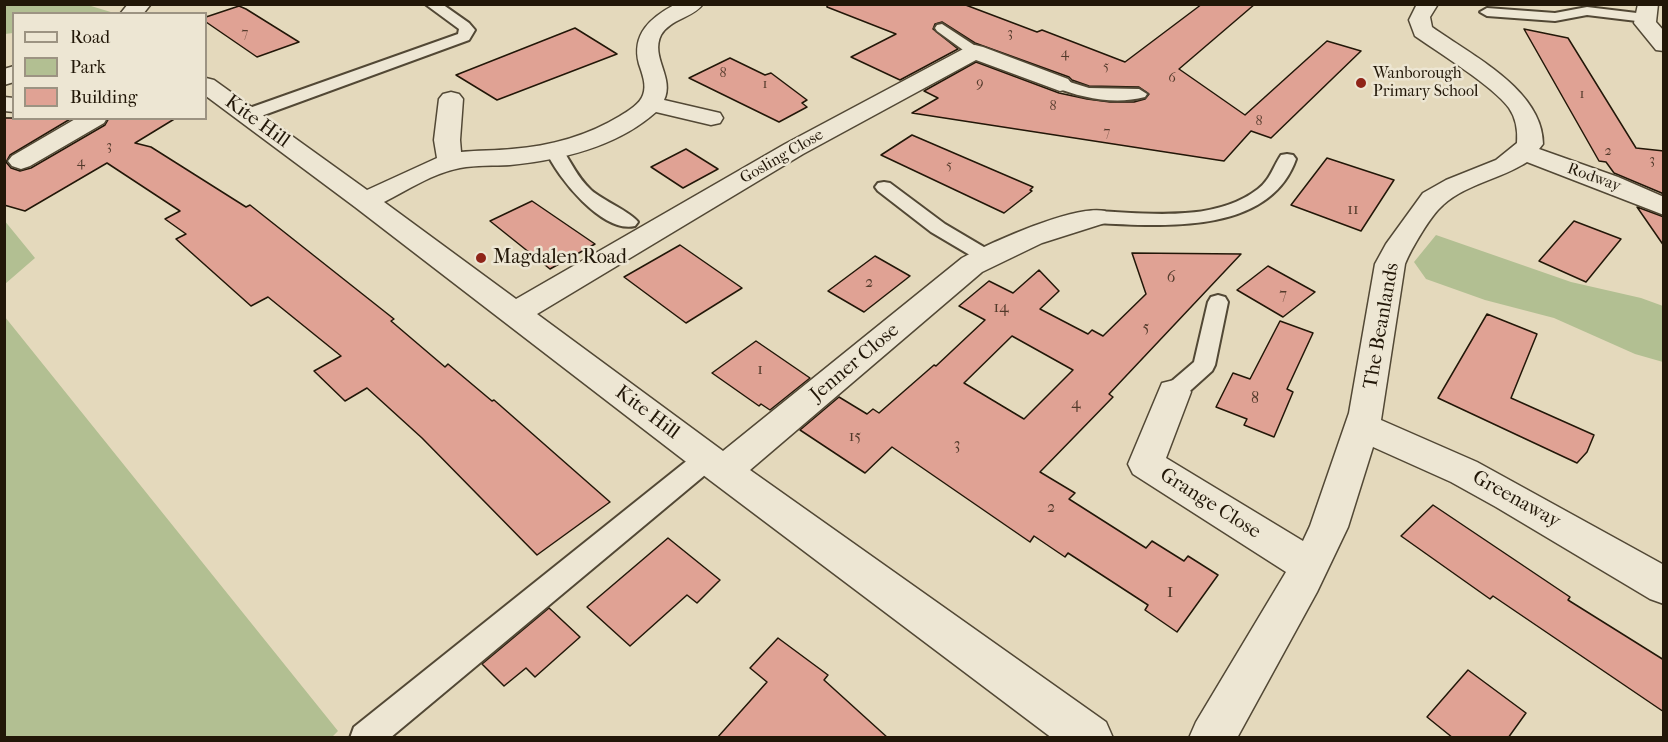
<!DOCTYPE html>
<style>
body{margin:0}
#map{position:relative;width:1668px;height:742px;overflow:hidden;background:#e4d9bc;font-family:"IM FELL French Canon",serif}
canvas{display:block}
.frame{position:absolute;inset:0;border:6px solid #221708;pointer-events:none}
.legend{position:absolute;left:12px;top:12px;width:195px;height:108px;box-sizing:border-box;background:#ede6d3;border:2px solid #9c9382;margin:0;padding:8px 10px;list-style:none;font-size:18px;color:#221708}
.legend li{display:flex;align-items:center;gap:12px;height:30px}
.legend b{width:30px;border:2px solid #9c9382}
</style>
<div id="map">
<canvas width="1668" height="742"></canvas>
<div class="frame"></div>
<ul class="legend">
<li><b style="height:8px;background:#ede6d3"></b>Road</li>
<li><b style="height:16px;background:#b2bf92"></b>Park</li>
<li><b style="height:16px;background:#e0a294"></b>Building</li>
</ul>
</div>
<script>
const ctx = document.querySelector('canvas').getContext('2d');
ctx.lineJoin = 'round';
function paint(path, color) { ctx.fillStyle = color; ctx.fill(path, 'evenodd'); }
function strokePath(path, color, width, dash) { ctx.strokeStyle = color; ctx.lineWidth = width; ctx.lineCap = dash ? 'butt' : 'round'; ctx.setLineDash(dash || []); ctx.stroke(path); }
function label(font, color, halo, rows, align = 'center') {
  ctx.font = font + ' "IM FELL French Canon",serif'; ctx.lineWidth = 5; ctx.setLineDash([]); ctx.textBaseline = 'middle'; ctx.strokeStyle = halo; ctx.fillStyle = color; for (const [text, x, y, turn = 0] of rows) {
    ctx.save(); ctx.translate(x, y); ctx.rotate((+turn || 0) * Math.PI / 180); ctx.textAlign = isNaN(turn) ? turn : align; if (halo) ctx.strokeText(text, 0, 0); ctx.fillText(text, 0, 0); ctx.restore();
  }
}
paint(new Path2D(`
 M5,4L93,5L91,6L114,13L14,14L13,33L5,34Z
 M4,220L35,258L5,284H4Z
 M1436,235L1571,282L1641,298L1663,306V362L1635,354L1554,318L1485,300L1426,279L1414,262Z
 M5,317L338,731L332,737H5Z`), '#b2bf92');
const building = new Path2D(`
 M827,4H963L1037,32L1042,30L1125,62L1202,4H1255L1179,69L1245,115L1327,41L1361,51L1271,138L1251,131L1224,161L912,113L938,98L924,91L976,62L1059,93L1087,99L1110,102H1134L1145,99L1149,94L1139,87L1089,86L1072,80L1069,77L975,43L942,22L935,24L933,29L958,49L900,80L851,57L896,34L827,7Z
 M239,6L246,9L299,42L257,57L206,22V17Z
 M575,28L617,54L497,100L456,75Z
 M1524,29L1568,38L1636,148L1664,151V194L1614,173L1606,162L1599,161Z
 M730,58L765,75L771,73L807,100L802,103L807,107L779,122L689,78Z
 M4,118H72L10,155L6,162L11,168L20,171L31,168L105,125L109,118H176L135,143L151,147L246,207L250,205L394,319L391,321L445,367L448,364L492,401L494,400L610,502L537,555L422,438L367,388L345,401L314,371L341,356L268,297L251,306L176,239L186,234L165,219L180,211L107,163L25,211L4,205Z
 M912,135L1033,187L1030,190L1032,191L1004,213L881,155Z
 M686,149L718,169L683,188L651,167Z
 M1327,158L1394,180L1361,231L1291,205Z
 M532,201L595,244L550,269L490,221Z
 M1637,207L1664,217V246Z
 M1574,221L1621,239L1586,282L1539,261Z
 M680,245L742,288L686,323L624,277Z
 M1132,253L1241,254L1109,394L1113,397L1040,472L1075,493L1069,499L1146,548L1152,541L1184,561L1188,556L1218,575L1177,632L1145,610L1148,605L1068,553L1065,557L1034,536L1030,542L892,447L865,473L800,430L839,397L867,414L873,409L879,413L934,365L936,366L985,320L959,306L989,281L1013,293L1039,270L1059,291L1040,309L1088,334L1092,330L1103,336L1146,294ZM1012,336L1073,370L1024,419L964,383Z
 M875,256L910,276L864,312L828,291Z
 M1268,266L1315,292L1283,317L1237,290Z
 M1487,314L1537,334L1511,398L1594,435L1587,452L1577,463L1438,398Z
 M1280,321L1313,333L1287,389L1293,392L1274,437L1244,425L1247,419L1216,407L1233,373L1250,379Z
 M756,341L810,378L770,410L761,404L759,406L712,373Z
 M1433,505L1570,597L1568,600L1664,660V712L1493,596L1490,599L1401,536Z
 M668,538L720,580L697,603L687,595L630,646L587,607Z
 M549,608L580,637L535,677L526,668L504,686L482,664Z
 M778,638L828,675L824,680L888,738H717L767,682L750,668Z
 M1468,670L1526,713L1508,738H1453L1427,717Z`);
paint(building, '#e0a294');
strokePath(building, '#221708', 1.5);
const lane = new Path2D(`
 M425,4H442L469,23L475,30L469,40L253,119H241L239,115L241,111L458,34L459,29Z
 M1587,7L1645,14L1652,18L1645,22L1587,15L1555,21L1487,16L1480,12L1487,8L1555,13Z
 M942,24L980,49L983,52L980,55H970L937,31L935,28L937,25Z
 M1060,79L1089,88L1139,89L1147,94L1145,97C1115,105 1082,98 1054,87L1052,84L1054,81Z
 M555,146L561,147C571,162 577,177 591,190C602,200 631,212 638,222L635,226C603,234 557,177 546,151L549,147Z
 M1287,154L1293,155L1296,159C1269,236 1160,226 1095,223L1088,221L1086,217L1088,213L1095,211C1146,213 1214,223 1258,189C1270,180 1273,167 1281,155Z
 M884,182L890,183L945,224L994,253L997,257L994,261L987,263L980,261L931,232L878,191L875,187L878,183Z
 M1218,295L1225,297L1228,302L1215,365L1212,371L1182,398L1174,400L1166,398L1163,392L1166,386L1194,362L1208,302L1211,297Z
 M708,448L717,451L720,458L717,465L390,738H350L354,727L699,451Z`);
const street = new Path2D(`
 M128,4H151L143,14H120Z
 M676,4H703C693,18 670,19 661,35C650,57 675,78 664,100L720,113L723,118L720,123L711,125L656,112C617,147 561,160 510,165C494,166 476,165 460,168C433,173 408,190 384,202L516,299L785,144L967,47L975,45L983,47L1068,79L1072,84L1068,89L1060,91L976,60L803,154L537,314L723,451L962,258C990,243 1075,204 1105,211L1109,217L1105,223L1042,243L982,272L750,470L1106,722L1113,738H1052L711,481L355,207L206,96V78L214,80L367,190L437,158L434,140L439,99L443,94L451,92L459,94L463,99L460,140L461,152C478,150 495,151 512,149C550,146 587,136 620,116C628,111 640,104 643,95C647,85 642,73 639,64C631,34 651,17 676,4Z
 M1417,4H1438L1430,17L1432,27C1471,55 1543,90 1543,144L1539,149L1618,177L1664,197V215L1527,162C1501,179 1466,184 1443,205C1431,215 1411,249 1405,264L1381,420L1477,462L1664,565V604L1650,599L1496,507L1451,482L1373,447L1348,527L1317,592L1237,738H1189L1196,722L1286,572L1133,474L1128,464L1162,383L1174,380L1186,383L1191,392L1166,458L1303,541L1310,526L1349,413L1375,264L1386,244L1423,193L1446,180L1496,160L1517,143C1518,131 1516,118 1509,108C1493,86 1439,53 1415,36L1409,20Z
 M1638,4H1658L1656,22L1664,31V51L1656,50L1634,23Z
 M14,66V82L4,85V69Z
 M4,97L14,98V112L4,111Z
 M77,118H107L104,123L30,166L21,169L12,166L8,161L12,156Z`);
strokePath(lane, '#524835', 4);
strokePath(street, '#524835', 3);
paint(lane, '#ede6d3');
paint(street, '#ede6d3');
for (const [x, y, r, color] of [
 [1361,83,6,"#8f2418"],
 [481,258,6,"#8f2418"]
]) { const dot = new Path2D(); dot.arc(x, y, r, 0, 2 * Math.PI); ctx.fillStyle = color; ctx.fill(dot); strokePath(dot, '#ede6d3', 2); }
label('14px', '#523a2b', null, [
 ["7",245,34],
 ["3",1010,34],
 ["4",1065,54],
 ["5",1106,67],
 ["8",723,74],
 ["6",1172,79],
 ["9",980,84],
 ["1",765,85],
 ["1",1582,95],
 ["8",1053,107],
 ["8",1259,122],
 ["7",1107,133],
 ["3",109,147],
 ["2",1608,152],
 ["3",1652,161],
 ["4",81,163],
 ["5",949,166]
]);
label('16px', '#221708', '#ede6d3', [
 ["Wanborough",1373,74],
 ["Primary School",1373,92]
], 'left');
label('16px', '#221708', '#ede6d3', [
 ["Gosling Close",782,157,-30],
 ["Rodway",1594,178,20]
]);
label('16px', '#523a2b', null, [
 ["11",1353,210],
 ["6",1171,278],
 ["2",869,283],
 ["7",1283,295],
 ["14",1001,308],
 ["5",1146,328],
 ["1",760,370],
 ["8",1255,399],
 ["4",1076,404],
 ["15",855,437],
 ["3",957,445],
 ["2",1051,508]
]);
label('20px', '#221708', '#ede6d3', [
 ["Kite Hill",257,122,36],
 ["The Beanlands",1382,326,-80],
 ["Jenner Close",855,363,-40],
 ["Kite Hill",647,413,37],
 ["Greenaway",1516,500,29],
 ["Grange Close",1210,504,32]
]);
label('20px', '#221708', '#ede6d3', [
 ["Magdalen Road",493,258]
], 'left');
label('20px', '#523a2b', null, [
 ["1",1170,592]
]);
</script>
